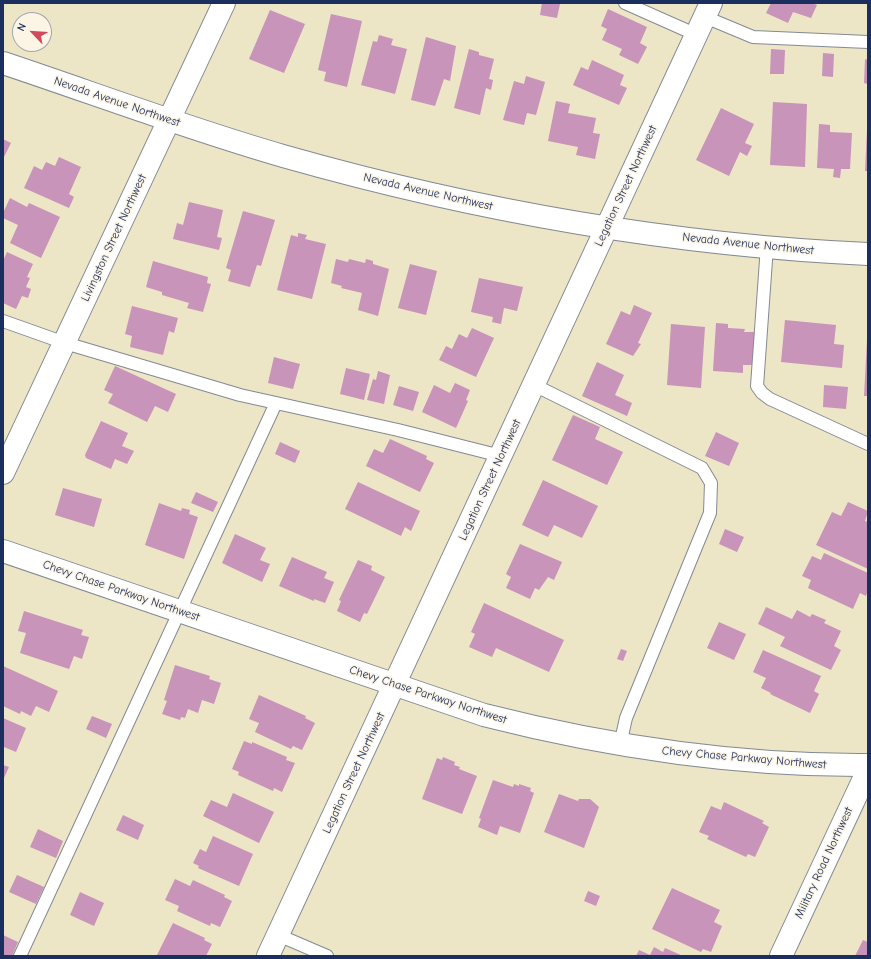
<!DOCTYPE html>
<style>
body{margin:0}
#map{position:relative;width:871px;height:959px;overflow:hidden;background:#ece5c6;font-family:"Comic Neue",sans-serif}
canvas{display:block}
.frame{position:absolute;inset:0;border:4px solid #1b2f5e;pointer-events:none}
.north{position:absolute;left:12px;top:12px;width:40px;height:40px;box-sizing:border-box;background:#fcf5e5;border:1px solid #a2a6af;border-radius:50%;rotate:295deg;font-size:11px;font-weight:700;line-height:16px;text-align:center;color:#1b2f5e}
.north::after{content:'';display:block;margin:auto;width:14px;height:18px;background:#d1495b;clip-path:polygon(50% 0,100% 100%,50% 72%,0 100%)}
</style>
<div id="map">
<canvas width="871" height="959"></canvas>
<div class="frame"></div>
<div class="north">N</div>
</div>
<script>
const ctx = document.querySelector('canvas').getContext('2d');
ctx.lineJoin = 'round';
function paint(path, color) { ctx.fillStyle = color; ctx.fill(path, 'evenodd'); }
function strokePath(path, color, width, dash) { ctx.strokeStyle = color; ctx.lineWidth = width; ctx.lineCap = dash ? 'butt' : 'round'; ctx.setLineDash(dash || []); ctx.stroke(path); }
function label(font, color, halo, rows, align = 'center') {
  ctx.font = font + ' "Comic Neue",sans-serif'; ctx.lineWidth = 3; ctx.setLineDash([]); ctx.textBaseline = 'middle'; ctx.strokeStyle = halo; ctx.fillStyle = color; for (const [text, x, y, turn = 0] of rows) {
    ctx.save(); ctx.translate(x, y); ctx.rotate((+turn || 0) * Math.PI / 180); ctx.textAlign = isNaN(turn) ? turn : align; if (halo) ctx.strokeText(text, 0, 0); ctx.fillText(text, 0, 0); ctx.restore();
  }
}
paint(new Path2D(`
 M542,3L560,4L557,18L540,15Z
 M771,3H812L817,5L811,18L793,12L788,23L766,13Z
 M608,9L647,27L640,43L647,47L638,64L619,55L622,49L602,40L607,29L601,26Z
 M270,10L305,24L284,73L249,59Z
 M331,14L362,21L347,87L324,81L326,72L318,70Z
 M379,35L393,39L391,45L407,49L395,94L361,85L373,41L377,42Z
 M426,37L456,46L450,81L444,79L435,106L411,100Z
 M469,49L479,52V55L494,59L489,79L493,80L491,90L486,88L480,115L454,108Z
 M771,49L785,50L784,74H770Z
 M823,53L834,54L833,77L822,76Z
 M865,59L868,60V84L864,83Z
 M592,60L624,75L620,85L627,88L619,105L573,85L581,67L588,70Z
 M526,76L545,82L536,115L527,113L524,125L503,120L514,81L524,84Z
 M556,101L570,104L568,113L596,118L593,133L600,134L595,159L576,155L578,147L548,141Z
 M773,102L807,104L805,167L770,165Z
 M721,108L754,124L745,143L752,146L747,156L740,152L729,176L696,160Z
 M819,124L830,125V132L852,133L850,169H841L840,178L833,177L834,169L817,168Z
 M867,129H868V171H865Z
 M3,139L11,143L3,159Z
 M59,157L81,167L69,194L74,197L69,208L24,188L34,166L42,170L46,162L55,166Z
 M10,198L27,207L29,203L60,217L41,258L10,243L18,225L3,218V213Z
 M189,202L223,210L217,237L222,238L219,250L173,239L177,223L183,225Z
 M243,211L275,220L261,266L257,265L250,287L228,281L231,270L226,268Z
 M298,233L307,235L305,239L326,244L312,299L277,290L291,235L298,237Z
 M7,252L33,264L27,277L30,278L26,287L31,289L28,298L22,296L16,309L3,303V261Z
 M336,259L348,262L349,259L365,263L366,259L373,261V264L389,269L378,316L358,310L362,293L341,288L342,286L331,283Z
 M153,261L208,277L207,283L211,284L203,312L187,308L189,303L162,295V292L146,287Z
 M410,264L437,271L426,315L398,308Z
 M479,278L523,287L517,311L504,308L501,324L492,322L493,317L471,312Z
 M634,305L652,313L638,343L641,344L633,356L606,344L621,311L630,315Z
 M132,306L178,318L174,333L169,331L163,355L130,347L132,336L125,334Z
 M785,320L836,325L834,344L844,345L842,368L781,362Z
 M716,323L728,324V328L745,329L744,332H755L752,365H743V373L713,371Z
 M671,324L705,327L701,388L667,385Z
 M472,328L494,338L476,377L439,360L446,346L452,349L459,334L467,338Z
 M867,340H868V396H864Z
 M274,357L300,364L293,389L268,383Z
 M597,362L624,375L615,395L632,403L627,416L582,396Z
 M115,366L176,394L168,412L155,406L147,422L108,403L113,394L104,390Z
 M346,368L370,374L364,400L340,394Z
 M378,371L390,375L384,404L367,400L373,379L376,380Z
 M455,383L470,390L466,400L468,401L456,428L422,412L434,385L450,393Z
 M824,385L848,387L846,409L823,407Z
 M399,386L419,392L413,411L393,405Z
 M573,415L600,427L595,439L623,452L607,485L552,460Z
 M101,421L128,433L122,446L134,451L127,464L115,459L111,469L86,458L85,455Z
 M716,432L739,443L729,466L705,456Z
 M390,439L427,456L426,459L434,463L420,492L366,466L374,449L383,453Z
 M280,442L300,451L295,463L275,454Z
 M543,480L598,506L582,538L554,525L548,537L522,525Z
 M358,482L420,511L411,531L405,527L401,536L345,509Z
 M63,488L102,499L94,527L55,515Z
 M196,492L218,502L213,512L191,503Z
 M848,502L868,511L865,521L868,522V569L816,545L832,512L841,516Z
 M159,503L181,511L182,508L190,510L189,514L198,517L184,559L145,545Z
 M725,529L744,537L737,552L719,544Z
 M235,534L266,548L260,560L270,564L262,582L222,563Z
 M520,544L562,562L554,580L548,577L539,590L535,588L530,599L506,588L511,577L506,574Z
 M824,553L868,573V590L866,596L860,593L853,609L808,588L811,580L802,576L812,556L821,560Z
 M292,557L327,572L324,578L334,582L325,603L314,599V601L279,586Z
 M358,560L372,566L371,570L385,577L367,614L364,613L360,622L337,611L341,601L339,600Z
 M484,603L564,640L549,672L496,648L492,657L469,647L475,634L471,632Z
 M766,607L792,619L797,610L810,617L812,614L826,620L824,623L841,631L834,646L841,650L831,670L780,646L785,637L758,624Z
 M24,611L83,630L81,635L89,637L82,659L74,656L69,669L20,653L26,633L18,631Z
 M719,622L746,634L734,660L707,648Z
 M621,649L627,651L623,661L617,659Z
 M763,650L821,676L814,691L819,694L810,713L770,694L771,693L761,688L766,678L753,672Z
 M175,665L210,676L209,679L221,683L214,704L202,700L198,713L188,709L185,718L181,717L180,720L162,714L167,701L164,700Z
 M3,666L58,691L49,712L36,706L31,716L21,711L20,714L3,706Z
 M259,695L306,716L305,718L315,723L302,750L293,746L291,749L255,732L259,723L249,719Z
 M92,716L112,724L106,738L86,729Z
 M3,718L26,728L16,752L4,747L3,750Z
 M244,741L252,744V742L287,757L286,760L295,763L282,792L274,788L273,791L238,775L239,772L232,769Z
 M443,757L455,762L454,765L460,767L459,769L477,776L462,814L422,799L437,758L442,760Z
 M3,765L9,767L3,780Z
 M493,780L513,787L514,784L519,786V784L531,788L530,791L534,793L520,833L500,826L497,835L478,827L481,819L479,818Z
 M233,793L274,812L259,843L203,816L211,800L227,807Z
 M559,794L578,801L579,799H590L599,807L584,848L544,832Z
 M724,802L764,821L762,823L769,827L755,857L748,854L746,857L707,839L709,836L699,832L711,806L721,810Z
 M123,815L144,825L138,840L116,830Z
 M38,829L63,841L56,858L30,847Z
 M213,836L253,854L239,886L198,868L199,866L193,863L200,849L206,852Z
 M17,875L44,887L36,904L9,892Z
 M175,879L190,886L193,880L225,895L224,897L232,901L220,927L211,923L210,926L177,911L179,906L165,900Z
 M672,888L720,910L714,922L722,926L711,952L703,949L701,952L652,929Z
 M588,891L600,896L596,906L584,901Z
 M80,892L104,903L94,926L70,915Z
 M173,923L205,938L204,940L212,944L206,956L157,955Z
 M3,935L18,942L12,956H3Z
 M863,940L868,942V956H855Z
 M654,947L663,952L665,948L683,956H636L639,950L650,955Z`), '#c894b9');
const service = new Path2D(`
 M625,3L697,35
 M705,17L753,37L868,42
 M767,246L757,386L762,393L770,399L868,444
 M3,321L65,343L240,395L398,430L501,456
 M534,385L702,468L711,483L710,513L626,718L620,745
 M278,935L327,956
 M20,956L276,403`);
const minor = new Path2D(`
 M3,473L224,3
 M3,551L484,715C610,747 738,766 868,765
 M268,956L711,3`);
const tertiary = new Path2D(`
 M3,63C96,94 189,129 283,156C473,210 670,245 868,254`);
const secondary = new Path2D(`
 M781,956L868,770`);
strokePath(service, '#848a92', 14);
strokePath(minor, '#848a92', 24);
strokePath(tertiary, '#848a92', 24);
strokePath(secondary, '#848a92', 24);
strokePath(service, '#fff', 12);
strokePath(minor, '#fff', 22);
strokePath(tertiary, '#fff', 22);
strokePath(secondary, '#fff', 22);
label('12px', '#1b2f5e', '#fcf5e5', [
 ["Nevada Avenue Northwest",117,102,19],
 ["Legation Street Northwest",626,186,-65],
 ["Nevada Avenue Northwest",428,192,13],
 ["Livingston Street Northwest",114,238,-65],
 ["Nevada Avenue Northwest",748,244,6],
 ["Legation Street Northwest",490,480,-65],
 ["Chevy Chase Parkway Northwest",121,591,19],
 ["Chevy Chase Parkway Northwest",428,695,18],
 ["Chevy Chase Parkway Northwest",744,758,5],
 ["Legation Street Northwest",354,773,-65],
 ["Military Road Northwest",824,863,-65]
]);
</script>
